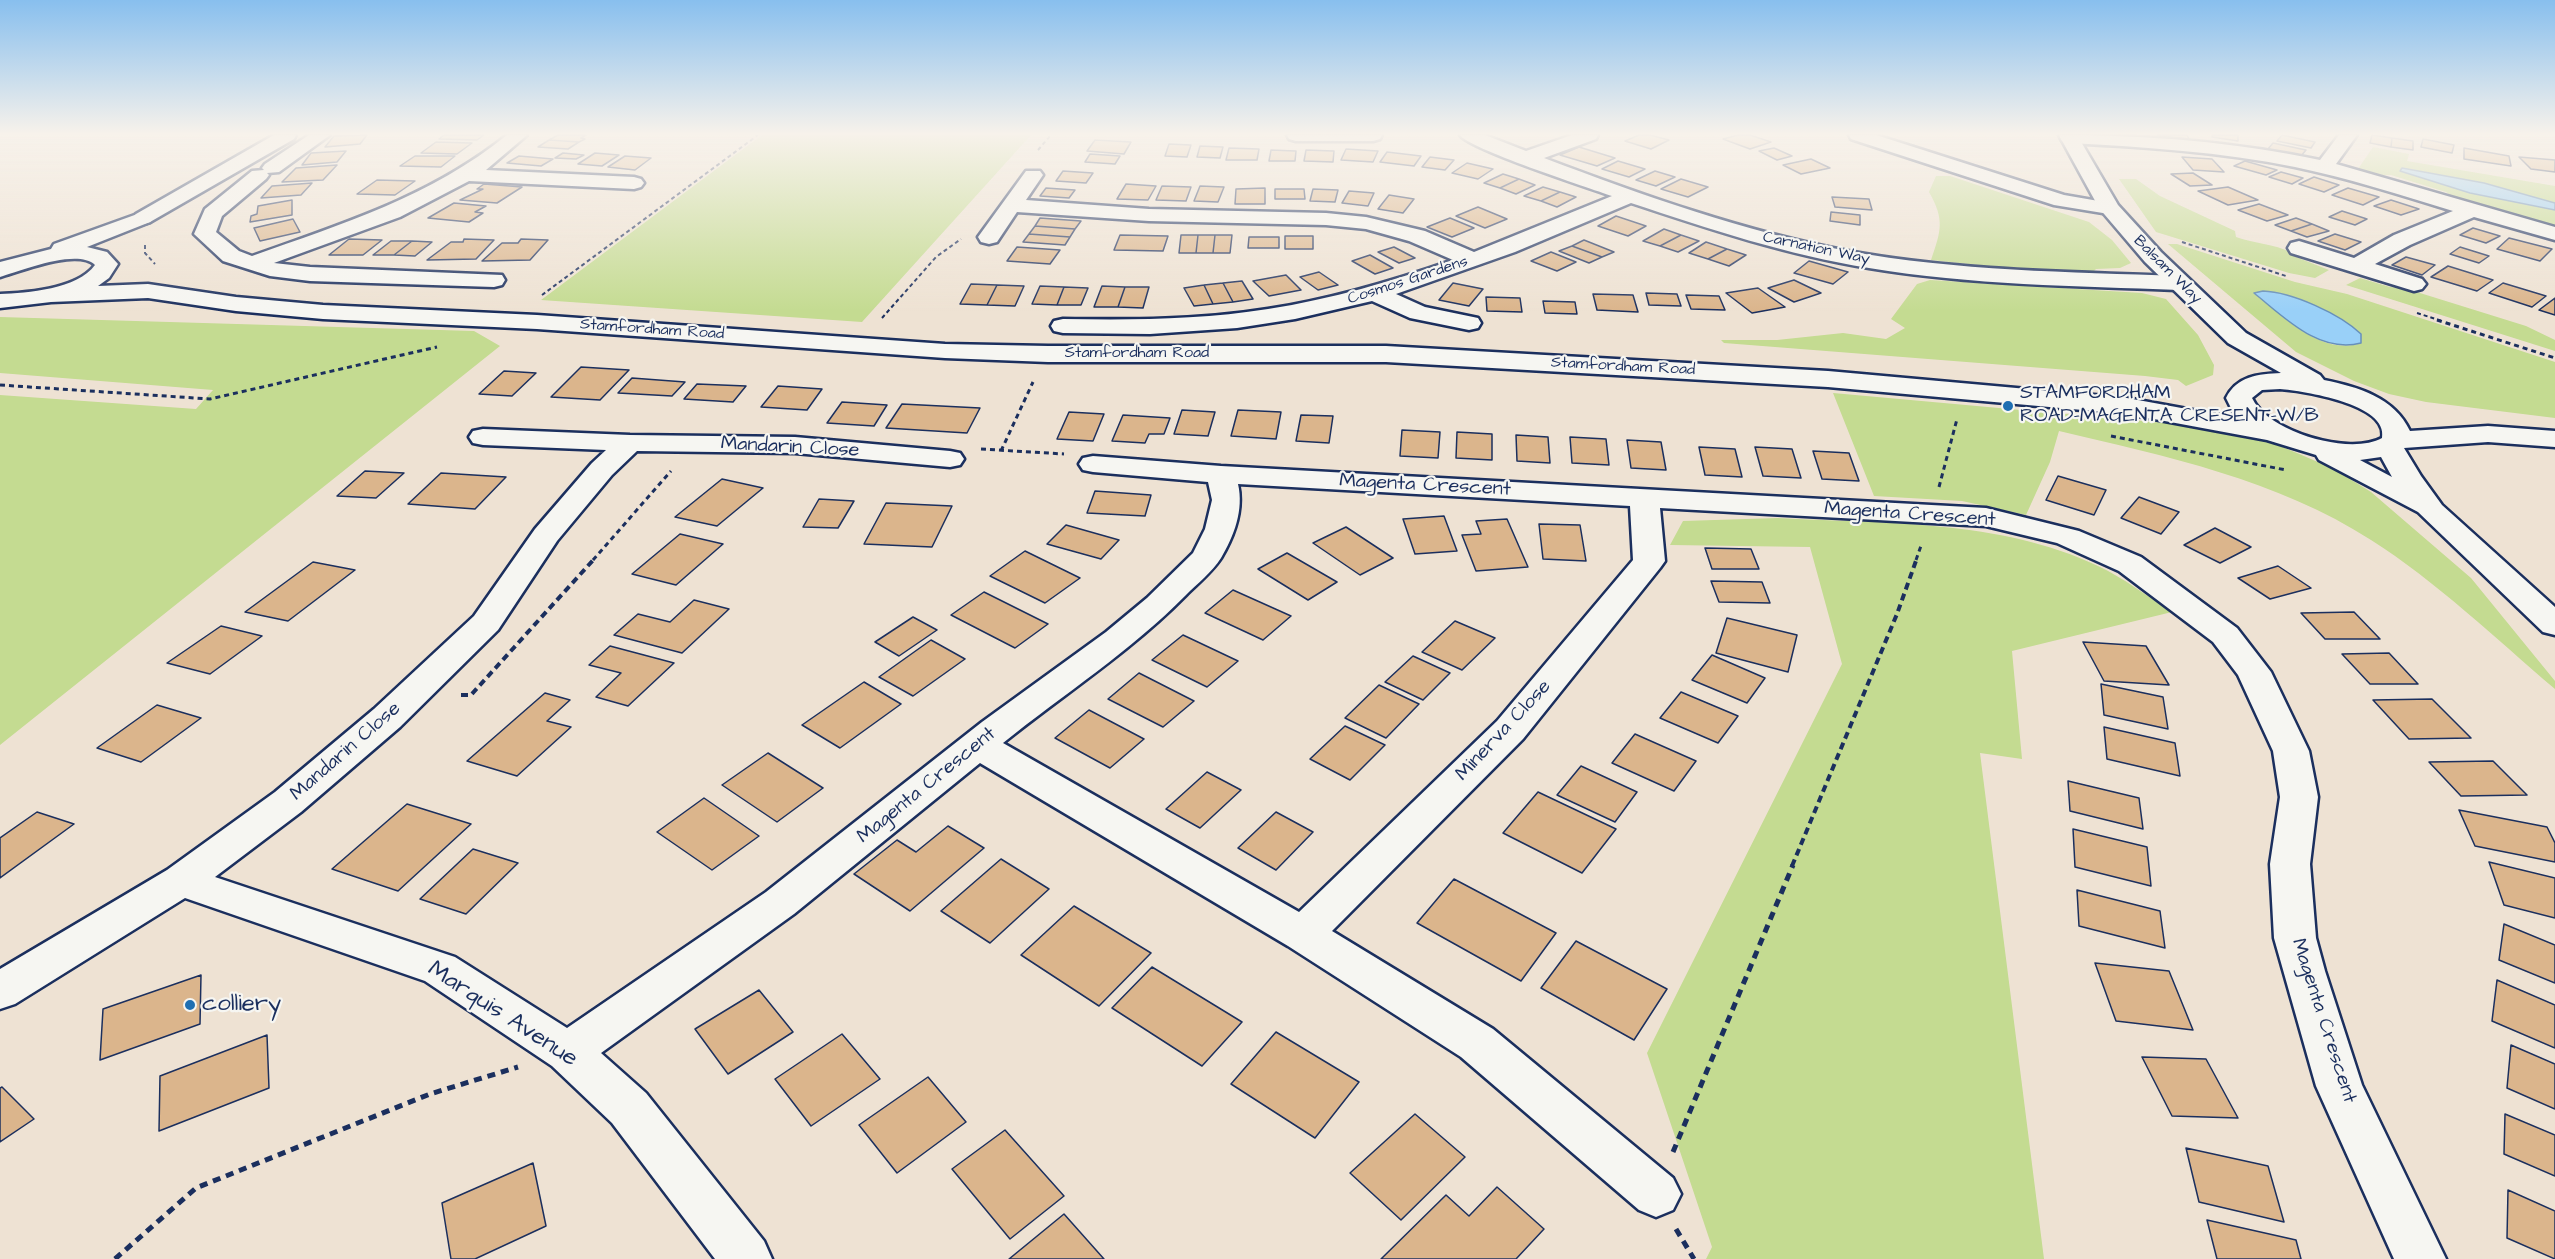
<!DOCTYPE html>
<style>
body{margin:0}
canvas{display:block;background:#eee2d3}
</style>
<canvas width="2555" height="1259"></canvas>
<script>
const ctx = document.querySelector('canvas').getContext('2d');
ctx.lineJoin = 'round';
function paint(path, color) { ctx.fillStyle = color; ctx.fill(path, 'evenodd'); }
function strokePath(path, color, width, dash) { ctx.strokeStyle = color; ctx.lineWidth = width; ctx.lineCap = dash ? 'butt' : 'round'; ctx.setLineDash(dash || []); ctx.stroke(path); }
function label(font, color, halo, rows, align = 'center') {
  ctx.font = font + ' "Architects Daughter",sans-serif'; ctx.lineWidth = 4.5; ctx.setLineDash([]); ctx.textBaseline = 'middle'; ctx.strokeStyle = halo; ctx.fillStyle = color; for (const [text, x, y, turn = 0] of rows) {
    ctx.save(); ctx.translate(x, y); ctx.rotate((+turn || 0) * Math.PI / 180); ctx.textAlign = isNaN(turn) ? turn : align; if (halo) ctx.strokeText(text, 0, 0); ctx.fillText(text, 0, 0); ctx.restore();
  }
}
paint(new Path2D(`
 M762,135H1031L862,322L541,300Z
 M2373,147L2409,154L2407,161L2555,186V228C2528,220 2466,209 2446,192L2391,175H2378L2358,169Z
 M1936,176H1950L2089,222L2112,240L2131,263L2120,268L2096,269L2094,271L1997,267L1931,260C1941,231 1945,220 1929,192Z
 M2119,179H2136L2160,196L2235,231L2236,237C2255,244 2273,243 2292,253L2291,255L2329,270L2315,278L2289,273L2156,232Z
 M2168,244H2177L2295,282L2347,294L2555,362V418L2426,402L2389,394L2354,381L2296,352ZM2255,293L2361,343C2321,356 2284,317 2255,293Z
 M2360,278L2390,287L2404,288L2526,326L2555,340V351L2346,285Z
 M1930,280L2142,293L2166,299L2198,335L2214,365L2213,375L2186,386L2178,380L2145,376L1724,343L1721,340H1777L1843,333L1886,339L1905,328L1891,319L1917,284Z
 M0,317L474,331L500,346L0,745V395L196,409L213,390L0,373Z
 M1833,393L2165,423L2241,434L2268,441L2297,453L2334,469L2371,492L2471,578L2555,681V689C2495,638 2437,582 2371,540C2278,480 2166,456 2059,431L2050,462L2026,515L1962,501L1874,496Z
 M1778,518C1885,524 1999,519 2098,566C2124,578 2148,597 2172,612L2012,651L2022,759L1980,753L2044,1259H1706L1712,1247L1647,1053L1842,664L1810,547L1670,545L1683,521Z`), '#c4db91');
const water = new Path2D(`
 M2402,168L2484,183L2555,203V210L2470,193L2400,171Z
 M2263,291C2292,292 2340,314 2361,334V343C2319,354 2284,317 2254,293Z`);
paint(water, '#99d0f8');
strokePath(water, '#6790ba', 1.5);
const building = new Path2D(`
 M367,135L360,144L325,147L334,136Z
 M444,135H484L477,140L439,139Z
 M558,135H586L581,138L585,139L579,142L549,140Z
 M1639,135H1650L1669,140L1651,149L1625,141Z
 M1738,135H1750L1771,142L1750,149L1723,139Z
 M2157,135H2187L2189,139L2158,136Z
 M2212,135H2238V141L2212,137Z
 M2282,135L2315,142L2311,148L2277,141Z
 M2372,135L2392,138L2391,147L2370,143Z
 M2392,138L2413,141V150L2391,147Z
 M2423,139L2454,145L2452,153L2421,147Z
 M549,140L579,142L568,149L538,147Z
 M1095,140L1131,142L1124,154L1087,151Z
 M436,142L472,143L457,154L421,153Z
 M2273,143L2306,150L2301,156L2268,149Z
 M1169,144L1191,145L1187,157L1165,156Z
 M1200,146L1223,147L1220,158L1197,157Z
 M1579,147L1615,158L1597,166L1560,155Z
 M1229,148L1259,149L1257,160H1226Z
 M1774,148L1792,156L1777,160L1759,151Z
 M2464,148L2509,156L2511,166L2464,159Z
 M1346,149L1378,151L1373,162L1341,160Z
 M1271,150L1296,151L1295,161H1269Z
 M1306,150L1334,151L1333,162L1304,161Z
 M346,151L337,162L302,165L311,153Z
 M1387,152L1421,156L1414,166L1380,162Z
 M563,153L584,155L576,159L555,158Z
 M595,153L619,155L602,166L578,164Z
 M1090,154L1120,156L1115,164L1085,162Z
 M415,156H455L441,167L400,166Z
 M519,156L553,159L541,166L507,163Z
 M625,156L651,158L635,170L608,167Z
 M1430,157L1454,160L1445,170L1422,167Z
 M2182,157L2212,159L2224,172L2193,170Z
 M2519,157L2555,160V172L2531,169Z
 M1811,159L1830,168L1801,174L1783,165Z
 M1618,161L1645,169L1629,177L1602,169Z
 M2245,161L2277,170L2266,175L2234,166Z
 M1467,163L1493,169L1478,179L1452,173Z
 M337,165L323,180L282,182L296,168Z
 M1063,171L1093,173L1086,183L1056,181Z
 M1655,171L1675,177L1656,186L1636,180Z
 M2281,172L2303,178L2292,184L2269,177Z
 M2193,173L2212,185L2190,186L2171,174Z
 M1503,174L1519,179L1500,188L1484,183Z
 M2314,177L2339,185L2324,192L2299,184Z
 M1519,179L1535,185L1516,194L1500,188Z
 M1681,179L1708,187L1688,197L1661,189Z
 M377,180L415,181L395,195L357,194Z
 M312,183L301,195L261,198L272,186Z
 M484,184L522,187L497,203L460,200L483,189H477Z
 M1126,184L1156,186L1148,200L1117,199Z
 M1162,186L1191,187L1186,201L1156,200Z
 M1200,186L1224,187L1218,202L1194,201Z
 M1543,187L1560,192L1541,201L1524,196Z
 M2228,187L2258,200L2228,205L2198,191Z
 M1046,188L1075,190L1069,198L1040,196Z
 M1265,188V204H1235L1236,189Z
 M2348,188L2379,197L2363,205L2332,195Z
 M1275,189H1304L1305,199H1275Z
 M1313,189L1338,190L1335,202L1310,201Z
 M1349,191L1374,193L1368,206L1342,203Z
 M1560,192L1576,197L1557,207L1541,201Z
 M1389,195L1414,199L1403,213L1378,209Z
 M1832,197L1869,199L1872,210L1835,207Z
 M292,200V215L250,222L251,216L257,214L258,206Z
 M2391,200L2419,209L2401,215L2374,206Z
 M454,203L486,206L475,212L483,213L469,222L428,218Z
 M2259,204L2288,215L2267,221L2238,210Z
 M1478,207L1507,219L1485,228L1456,216Z
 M2342,211L2367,219L2355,225L2329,217Z
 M1831,212L1860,215V225L1830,221Z
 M1616,216L1646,226L1628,236L1598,226Z
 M1040,218L1081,221L1075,229L1035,226Z
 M1450,218L1474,228L1452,237L1427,227Z
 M2296,218L2312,224L2291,231L2275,225Z
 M293,219L300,232L260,241L254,228Z
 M2312,224L2329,231L2307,237L2291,231Z
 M1035,226L1075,229L1070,237L1029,234Z
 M2473,228L2500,236L2486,243L2460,235Z
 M1664,229L1681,235L1660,246L1643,241Z
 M1029,234L1070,237L1065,245L1023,242Z
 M2335,234L2361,242L2345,250L2318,241Z
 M1120,235L1168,236L1163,251L1114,250Z
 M1181,235H1198L1196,253H1179Z
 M1198,235H1215L1213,253H1196Z
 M1215,235H1232L1230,253H1213Z
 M1681,235L1699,241L1678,252L1660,246Z
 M1285,236H1313V249H1285Z
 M1249,237H1279V248H1248Z
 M2509,238L2552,249L2540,261L2497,249Z
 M349,239L382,240L363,255H329Z
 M464,239L494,240L476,259L427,260L451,242H463Z
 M521,239L548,240L530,260L482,261L502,243H518Z
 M1584,240L1614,252L1602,257L1572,246Z
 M391,241H412L394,255H373Z
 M412,241L432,242L415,256L394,255Z
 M1706,242L1727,249L1708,259L1689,253Z
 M1572,246L1602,257L1589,263L1559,251Z
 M1017,247L1060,250L1050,264L1007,261Z
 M1394,247L1415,258L1399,263L1378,252Z
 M2460,247L2489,256L2479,263L2450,254Z
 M1727,249L1746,255L1729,266L1708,259Z
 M1551,252L1576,262L1557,271L1531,261Z
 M1370,255L1393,268L1375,274L1352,261Z
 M2406,257L2435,265L2422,275L2392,265Z
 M1809,261L1848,272L1833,284L1794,273Z
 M2448,266L2493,280L2477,291L2431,277Z
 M1319,272L1338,285L1318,290L1300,277Z
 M1286,275L1301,290L1269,296L1253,281Z
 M1794,280L1821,293L1794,302L1768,288Z
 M1242,281L1253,299L1233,302L1223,283Z
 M1223,283L1233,302L1213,304L1204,285Z
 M1453,283L1483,289L1469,306L1439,300Z
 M2503,283L2546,296L2532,307L2489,293Z
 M971,284L997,285L987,305L960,304Z
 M997,285L1024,286L1015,306L987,305Z
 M1204,285L1213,304L1194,306L1184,288Z
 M1040,286L1064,287L1057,305L1032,304Z
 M1102,286L1125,287L1118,307H1094Z
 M1064,287L1088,288L1081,305H1057Z
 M1125,287H1149L1143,308L1118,307Z
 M1758,288L1785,307L1752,313L1726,293Z
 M1646,293L1677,294L1681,306L1649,305Z
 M1593,294L1633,295L1638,312L1597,310Z
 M1686,295L1719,296L1725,310L1691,309Z
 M1486,297L1520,298L1522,312L1487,311Z
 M2555,298V315L2539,310Z
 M1543,301L1575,302L1577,314L1545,313Z
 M581,367L629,370L600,400L551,397Z
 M504,371L536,373L512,396L479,394Z
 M632,378L685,382L672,396L618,393Z
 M697,384L746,386L733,402L684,399Z
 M778,386L822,389L807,410L761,407Z
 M842,402L887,405L874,426L827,423Z
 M902,404L980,408L967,433L886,428Z
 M1182,410L1215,412L1208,436L1174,434Z
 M1238,410L1281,412L1276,439L1231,436Z
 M1069,412L1104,414L1093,441L1057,439Z
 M1123,415L1170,418L1164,434H1149L1145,443L1112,441Z
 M1301,415L1333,416L1329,443L1296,441Z
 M1402,430L1440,432L1438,458L1400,456Z
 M1457,432L1492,434V460L1456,458Z
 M1516,435L1548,437L1550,463L1517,461Z
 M1570,437L1606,439L1609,465L1572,463Z
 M1627,440L1661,442L1666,470L1631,468Z
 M1699,447L1735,449L1742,477L1705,475Z
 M1755,447L1792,449L1801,478L1763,476Z
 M1813,451L1849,453L1859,481L1822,479Z
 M365,471L404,473L376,498L337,496Z
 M441,473L506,477L475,509L408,504Z
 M2058,476L2106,490L2094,515L2046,500Z
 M722,479L763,488L717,526L675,517Z
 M1095,491L1151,495L1145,516L1087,513Z
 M2139,497L2179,512L2161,534L2121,518Z
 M819,499L854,501L838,528L803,527Z
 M886,503L952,506L932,547L864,544Z
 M1444,516L1457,551L1415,554L1403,519Z
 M1507,519L1528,567L1476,571L1462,535L1481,534L1476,521Z
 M1539,524L1580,525L1586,561L1543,559Z
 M1066,525L1119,540L1101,559L1047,544Z
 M1346,527L1393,558L1360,575L1313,543Z
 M2215,528L2251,547L2220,563L2184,545Z
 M680,534L723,544L676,585L632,574Z
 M1705,548L1751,549L1759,569H1712Z
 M1025,551L1080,578L1045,603L990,576Z
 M1287,553L1337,582L1308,600L1258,569Z
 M313,562L355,570L288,621L245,612Z
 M2278,566L2311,588L2270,599L2238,578Z
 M1711,581L1762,582L1770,603L1719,602Z
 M1233,590L1291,616L1263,640L1205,613Z
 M984,592L1048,624L1015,648L951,615Z
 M694,600L729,609L682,653L614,635L638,614L670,622Z
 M2354,612L2380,639H2325L2301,613Z
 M913,617L937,630L899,656L875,642Z
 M1727,618L1797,635L1788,672L1716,653Z
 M1455,621L1495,638L1462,670L1422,652Z
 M221,626L262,636L210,674L167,663Z
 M1183,635L1238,661L1207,687L1152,660Z
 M931,640L965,659L913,696L879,677Z
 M2083,642L2146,646L2169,685L2104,681Z
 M610,646L674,663L628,706L596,697L621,673L589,665Z
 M2389,653L2418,684H2370L2342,654Z
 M1712,655L1765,678L1747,703L1692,680Z
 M1413,656L1450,673L1423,700L1385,682Z
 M1139,673L1194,701L1163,727L1108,699Z
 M864,682L901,704L840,748L802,725Z
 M2101,684L2163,697L2168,729L2104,715Z
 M1379,685L1419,704L1386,738L1345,718Z
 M1681,692L1738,716L1718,743L1660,718Z
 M545,693L570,700L547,721L571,727L517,776L467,761Z
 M2432,699L2471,738L2409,739L2373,700Z
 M157,705L201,718L141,762L97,748Z
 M1089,710L1144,739L1110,768L1055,738Z
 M1345,726L1385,745L1350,780L1310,759Z
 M2104,727L2175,743L2180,776L2107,759Z
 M1635,734L1696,761L1674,791L1612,763Z
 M768,753L823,788L777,822L722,785Z
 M2493,761L2527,795L2461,796L2429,762Z
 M1581,766L1637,792L1615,822L1557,795Z
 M1207,772L1241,790L1200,828L1166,809Z
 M2068,781L2139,798L2143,829L2070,811Z
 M1538,792L1616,829L1582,873L1503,833Z
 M704,798L759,836L712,870L657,832Z
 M407,804L471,824L398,891L332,869Z
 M2459,810L2547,827L2555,843V862L2475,846Z
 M37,812L74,824L0,878V838Z
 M1276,812L1313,832L1276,870L1238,848Z
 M948,826L984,848L910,911L854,874L897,840L916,852Z
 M2073,829L2147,847L2151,886L2075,867Z
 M473,849L518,863L466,914L420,899Z
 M1001,859L1049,889L990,943L941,911Z
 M2489,862L2555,878V918L2504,905Z
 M1454,879L1556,933L1521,981L1417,923Z
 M2077,890L2160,911L2165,948L2079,926Z
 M1074,906L1151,953L1099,1006L1021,955Z
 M2504,924L2555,945V983L2499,960Z
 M1576,941L1667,989L1634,1040L1541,988Z
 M2095,963L2169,971L2193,1030L2116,1021Z
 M1152,967L1242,1022L1202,1066L1112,1008Z
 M201,975L200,1024L100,1060L103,1009Z
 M2497,980L2555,1005V1048L2492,1021Z
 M759,990L793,1032L728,1074L695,1029Z
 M1276,1032L1359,1082L1315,1138L1231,1084Z
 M842,1034L880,1079L811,1126L775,1079Z
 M267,1035L269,1088L159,1131L160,1076Z
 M2511,1045L2555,1064V1109L2507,1088Z
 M2142,1057L2206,1059L2238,1118L2172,1116Z
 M928,1077L966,1122L897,1173L859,1125Z
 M2,1087L34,1119L0,1142V1088Z
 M1415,1114L1465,1157L1401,1220L1350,1173Z
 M2505,1114L2555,1135V1176L2504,1154Z
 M1005,1130L1064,1196L1010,1239L952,1169Z
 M2186,1148L2268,1166L2284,1222L2199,1202Z
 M533,1163L546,1226L475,1259H451L442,1203Z
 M1497,1187L1544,1229L1516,1259H1381L1446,1195L1469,1216Z
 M2508,1190L2555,1211V1259L2507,1238Z
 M1064,1214L1104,1259H1009Z
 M2207,1220L2296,1240L2301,1259H2217Z`);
paint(building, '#dbb58c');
strokePath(building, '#1b2f5e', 1.5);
const street = new Path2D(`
 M274,135H296L294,139L150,222L143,224L136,222L132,218L136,214Z
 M309,135H330L279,172L267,173L269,175L266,179L222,216L216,232L239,251L252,256C342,224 432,196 507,135H527L486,170L634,177L641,179L644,183L641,187L634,189L469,181L400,217L274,263L310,267L502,275L505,280L502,285L494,287L310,281L270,276L223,261L194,234L205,209L252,171L264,170L262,168L265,164Z
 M1287,135H1382L1380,139L1373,141H1296L1289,139Z
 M1460,135H1485L1526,151L1572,135H1598L1596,139L1544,158C1642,195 1745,232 1848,251C1957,271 2069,272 2179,276L2187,278L2191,283L2187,288L2179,290C2076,286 1971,285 1869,268C1788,255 1709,229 1631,203L1515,252L1396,294L1425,307L1478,318L1481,323L1478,328L1469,330L1410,318L1372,301L1295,319L1237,328L1150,334L1063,333L1054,331L1051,326L1054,321L1063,319C1131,320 1200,320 1268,309C1332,299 1393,281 1453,260L1409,241L1366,229L1326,225L1149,221L1017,212L997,242L989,244L981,242L978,237L1026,171H1040L1043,175L1026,200L1149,209L1326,213L1366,217L1425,231L1474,252L1612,196C1589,188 1467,148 1460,135Z
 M1849,135H1876L2064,195L2116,204L2119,208L2116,212L2109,214L2054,205L1851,139Z
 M2061,135C2149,135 2234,142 2320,160L2339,135H2357L2336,164L2555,227V240L2474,217L2410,245L2375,264L2422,279L2426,284L2422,289L2414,291L2291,253L2288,248L2291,243L2299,241L2354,258L2394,235L2453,211C2401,195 2348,178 2295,167C2221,152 2145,147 2069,143L2062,141L2060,137Z
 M483,429L630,435L795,437L950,451L960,453L964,459L960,465L950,467L795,453L637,451L612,475L557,541L498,630L400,727L301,812L215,877L455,957L567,1028L766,892L982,722L1106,632L1147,598L1193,553L1205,529L1212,500L1208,482L1093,472L1083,470L1079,464L1083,458L1093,456L1221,466L1986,508L2079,531L2141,557L2237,628L2271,672L2309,751L2318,797L2310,864L2316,938L2325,971L2362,1085L2446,1259H2394L2316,1086L2274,938L2270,864L2280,797L2273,751L2238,675L2213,642L2119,571L2057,543L1986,526L1660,508L1665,561L1660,568L1523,739L1332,931L1493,1029L1673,1178L1681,1194L1673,1210L1656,1217L1639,1210L1461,1057L1288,946L980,763L794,914L601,1053L646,1093L764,1241L772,1259H715L612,1123L552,1066L425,981L185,898L15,1004L0,1009V969L167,870L275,792L374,709L474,616L535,529L592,463L606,450L483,445L473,443L469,437L473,431ZM1238,484L1630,506L1633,560L1497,721L1299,912L1003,743C1064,694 1131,651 1186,595C1197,584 1212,572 1221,558C1234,536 1244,510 1238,484Z`);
const secondary = new Path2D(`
 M2059,135H2077L2118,205L2161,252L2246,333L2320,375L2324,380C2358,387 2394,397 2410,431L2488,426L2555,431V447L2488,442L2404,448L2421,476L2442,505L2555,607V635L2543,632L2418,512L2319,460L2316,455L2267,440L2127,414L1828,387L1386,362H1048L945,358L537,329L323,319L236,311L148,298L51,302L0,308V294C27,293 78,289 95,265C77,248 21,271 0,277V262L51,249L54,244L143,212L150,214L154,218L150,222L87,247L107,252L118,264L109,278L98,286L148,284L236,297L323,305L537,315L945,344L1048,346H1386L1828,371L2127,398L2236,418L2226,398C2237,376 2258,374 2281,373L2228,343L2145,262L2099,208ZM2280,389C2303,391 2389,404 2382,438C2350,456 2268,432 2252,398L2262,390ZM2381,457L2392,477L2360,460Z`);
strokePath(street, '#1b2f5e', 5);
strokePath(secondary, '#1b2f5e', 5);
strokePath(new Path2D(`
 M1038,150L1051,135
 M2182,242L2286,276
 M145,245V253L155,264
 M542,295L758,135
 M2417,313L2442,321
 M882,318L936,257L961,239`), '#1b2f5e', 2, [4, 3]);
strokePath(new Path2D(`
 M2437,320L2555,358
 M0,385L210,399L437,347
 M2111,436L2286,470
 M981,449L1064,454
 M1001,451L1033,382
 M1939,487L1957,419
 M593,560L671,471
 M1916,560L1922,543`), '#1b2f5e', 3, [5, 4]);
strokePath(new Path2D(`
 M461,695H471L595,558
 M1792,866L1897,614L1917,558`), '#1b2f5e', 4, [7, 4.5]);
strokePath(new Path2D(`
 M1673,1152L1793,865
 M1676,1229L1694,1259
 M115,1259L196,1188L430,1094L518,1067`), '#1b2f5e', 5, [8, 6]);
paint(street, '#f6f6f2');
paint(secondary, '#f6f6f2');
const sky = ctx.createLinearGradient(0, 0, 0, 311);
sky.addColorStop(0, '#88bfee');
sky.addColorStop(0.43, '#f7f2eb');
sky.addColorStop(1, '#f7f2eb00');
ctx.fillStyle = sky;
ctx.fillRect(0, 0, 2555, 311);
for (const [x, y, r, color] of [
 [2008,406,6,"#1f6fb2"],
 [190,1005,6,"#1f6fb2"]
]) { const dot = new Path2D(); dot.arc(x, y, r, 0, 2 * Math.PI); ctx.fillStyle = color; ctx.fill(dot); strokePath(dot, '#f6f6f2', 2); }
label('16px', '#1b2f5e', '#f6f6f2', [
 ["Carnation Way",1816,249,12],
 ["Balsam Way",2167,270,45],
 ["Cosmos Gardens",1408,281,-18],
 ["Stamfordham Road",652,330,4],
 ["Stamfordham Road",1137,354],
 ["Stamfordham Road",1623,367,3]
]);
label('20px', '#1b2f5e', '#f6f6f2', [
 ["STAMFORDHAM",2020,394],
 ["ROAD-MAGENTA CRESENT-W/B",2020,417]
], 'left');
label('20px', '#1b2f5e', '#f6f6f2', [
 ["Mandarin Close",790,448,3],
 ["Magenta Crescent",1425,486,3],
 ["Magenta Crescent",1910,515,4],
 ["Minerva Close",1504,731,-47],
 ["Mandarin Close",346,752,-41],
 ["Magenta Crescent",927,786,-39],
 ["Magenta Crescent",2323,1021,72]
]);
label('24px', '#1b2f5e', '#f6f6f2', [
 ["colliery",202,1005]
], 'left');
label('24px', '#1b2f5e', '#f6f6f2', [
 ["Marquis Avenue",502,1015,33]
]);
</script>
